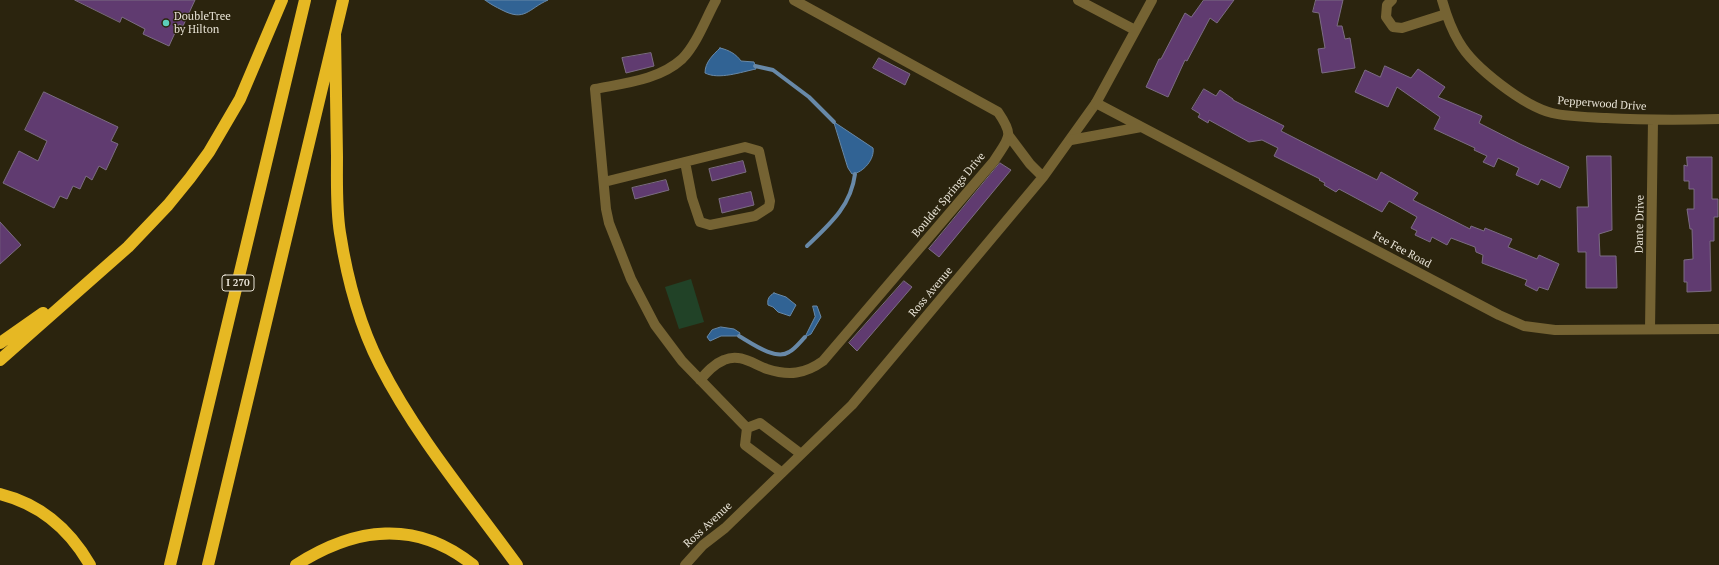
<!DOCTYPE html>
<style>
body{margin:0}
canvas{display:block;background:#2b240e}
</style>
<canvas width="1719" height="565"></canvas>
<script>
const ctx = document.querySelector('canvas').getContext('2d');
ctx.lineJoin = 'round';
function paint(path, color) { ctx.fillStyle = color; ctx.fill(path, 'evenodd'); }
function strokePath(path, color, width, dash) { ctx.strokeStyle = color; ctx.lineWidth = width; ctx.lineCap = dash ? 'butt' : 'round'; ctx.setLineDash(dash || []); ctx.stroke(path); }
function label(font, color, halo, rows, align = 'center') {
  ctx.font = font + ' "PT Serif",serif'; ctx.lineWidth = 3; ctx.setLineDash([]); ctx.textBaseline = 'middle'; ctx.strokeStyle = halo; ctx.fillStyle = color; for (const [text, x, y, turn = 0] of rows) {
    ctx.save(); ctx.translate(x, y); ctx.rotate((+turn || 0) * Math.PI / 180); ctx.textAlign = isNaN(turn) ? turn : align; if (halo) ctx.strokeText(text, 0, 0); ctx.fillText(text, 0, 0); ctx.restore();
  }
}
paint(new Path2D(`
 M691,279L704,322L679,329L665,287Z`), '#214227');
const water = new Path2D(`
 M485,0H548C528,9 525,22 502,10C496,7 490,4 485,0Z
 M720,48C729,50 736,54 741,61L754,62L756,69C741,72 719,80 705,73C705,62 713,55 720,48Z
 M834,122L873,148C875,159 863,173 852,174L848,168Z
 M774,293L786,297L796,305L790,316L778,312L773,307L768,305C767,299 769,296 774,293Z
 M813,306H817L821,317L811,334L805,337L815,317Z
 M721,327L734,329L740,333L739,336H721L710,341L707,337L712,330Z`);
paint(water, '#316394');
strokePath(water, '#6889a8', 1);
strokePath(new Path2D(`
 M755,66L773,70L809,97L834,122
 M807,246C830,224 851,206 855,174
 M739,336C751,343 776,361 789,352C795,349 800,342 805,337`), '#6889a8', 4);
const building = new Path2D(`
 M75,0H195L183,26L179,24L169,46L143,34L145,29L122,17L120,22Z
 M1204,0H1234L1217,23L1210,18L1187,61L1185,60L1168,97L1146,87L1159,59H1161L1185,13L1191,17Z
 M1316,0H1343L1337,26H1342L1345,39L1350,38L1355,68L1322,73L1318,49L1325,48L1319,13L1313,12Z
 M651,53L654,66L626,73L622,58Z
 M879,58L910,74L905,85L873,68Z
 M1385,66L1411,78L1418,69L1445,87L1438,97L1482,116L1479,123L1520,144L1569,167L1560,188L1541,179L1538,185L1516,175L1519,168L1498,158L1494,167L1483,162L1487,156L1474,150L1475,148L1434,129L1440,117L1397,87L1388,107L1355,92L1365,70L1380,77Z
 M1204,89L1216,96L1220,90L1233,99V100L1284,126L1281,131L1377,180L1381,172L1418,193L1413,200L1470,229L1471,226L1484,231L1485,228L1512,239L1508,247L1537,259L1539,255L1559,264L1548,290L1539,287L1537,291L1525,285L1527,280L1482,263L1483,255L1476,252L1475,247L1451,238L1447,245L1432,237L1430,242L1415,235L1417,231L1411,228L1417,217L1389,201L1382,212L1339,189L1336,192L1324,185L1325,183L1319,180L1320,179L1274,156L1278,148L1262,140L1249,142L1209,120L1208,123L1198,117L1200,114L1192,109Z
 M44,92L118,127L111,141L118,144L106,170L99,166L92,180L86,176L80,189L73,186L67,199L60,196L54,208L3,183L19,151L38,161L47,141L25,130Z
 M1587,156H1611L1612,230L1599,234L1600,256H1616L1617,288H1586V252H1578L1577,207H1588Z
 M1687,157H1712V199H1718V217H1714V241H1710L1711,291L1687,292V282H1684V260L1693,259L1692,229H1690L1687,209H1694V189H1689V181H1684V165L1687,166Z
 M743,161L746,172L712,181L709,169Z
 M1000,163L1011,170L939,257L929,249Z
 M666,180L669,190L635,199L632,188Z
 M751,192L754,205L722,213L719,199Z
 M0,222L21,245L0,264Z
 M904,281L912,287L857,351L849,343Z`);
paint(building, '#603b70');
strokePath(building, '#7b6c82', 1);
strokePath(new Path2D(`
 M716,0C706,18 697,44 682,59C659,80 625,83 595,89L606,209L609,223L631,279L655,325L682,361L747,428
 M1078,0L1135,30
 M1392,0L1387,5L1386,17L1393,27L1402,28L1446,14
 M1442,0C1446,14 1451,29 1459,42C1473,67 1524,106 1552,113C1569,117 1589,117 1606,118C1644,120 1681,120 1719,119
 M1009,136L1030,164L1043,177
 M604,182L745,147L759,151L770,201L769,207L755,216L710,225L700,222L692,198L685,162
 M1650,329L1653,120
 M700,380C707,372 714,364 724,360C740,353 753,364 767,369C789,376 805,374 823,361L994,161C1009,137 1015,137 998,112L794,0
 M747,428L760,423L801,454
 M747,428L745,445L781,472
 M685,565L703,545L725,528L852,405L1043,177L1096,103`), '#756333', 10);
strokePath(new Path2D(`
 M1152,0L1096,103L1499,315L1524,326L1555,330L1719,329
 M1071,140L1141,127`), '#756333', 10);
strokePath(new Path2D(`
 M335,33C336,74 336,116 337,157C337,182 336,208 340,233C347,278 359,324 380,365C416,436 470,500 517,565
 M0,343L43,313
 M0,360L128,247L168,205L190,178L209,152L240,99L282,0
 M0,494C40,504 70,530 90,565
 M170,565L305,0
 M208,565L343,0
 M296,565C355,527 416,519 473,565`), '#e6b823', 12);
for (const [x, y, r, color] of [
 [166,23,4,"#5cceba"]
]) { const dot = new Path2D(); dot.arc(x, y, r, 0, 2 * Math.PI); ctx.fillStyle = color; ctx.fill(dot); strokePath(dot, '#2b240e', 1.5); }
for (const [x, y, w] of [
 [238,283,32]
]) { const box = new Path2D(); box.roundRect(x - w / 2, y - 8, w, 16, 3); ctx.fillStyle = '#2b240e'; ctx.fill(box); strokePath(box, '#e8e3d6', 1); }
label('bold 10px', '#e8e3d6', null, [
 ["I 270",238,283]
]);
label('11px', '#e8e3d6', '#2b240e', [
 ["DoubleTree",174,17],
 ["by Hilton",174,30]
], 'left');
label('11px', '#e8e3d6', '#2b240e', [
 ["Pepperwood Drive",1602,104,4],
 ["Boulder Springs Drive",949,195,-50],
 ["Dante Drive",1640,224,-89],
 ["Fee Fee Road",1402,250,28],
 ["Ross Avenue",931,292,-50],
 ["Ross Avenue",708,525,-43]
]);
</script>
